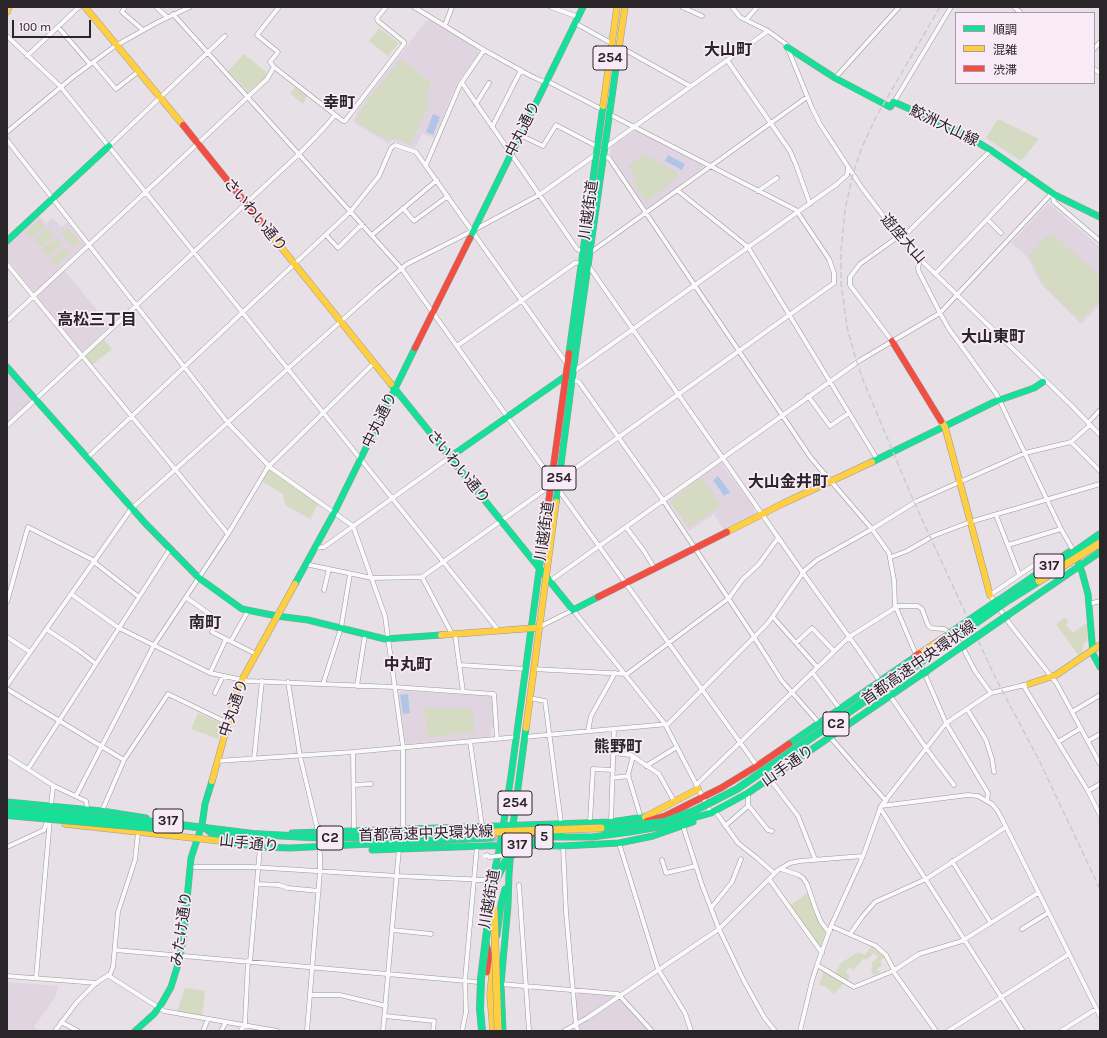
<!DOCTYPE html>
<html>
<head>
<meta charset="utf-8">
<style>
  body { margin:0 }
  #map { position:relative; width:1107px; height:1038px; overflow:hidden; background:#e7e0e6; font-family:Karla,"Noto Sans JP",sans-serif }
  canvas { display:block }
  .frame { position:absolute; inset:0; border:8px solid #2a2529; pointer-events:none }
  .legend { position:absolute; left:955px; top:12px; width:140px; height:72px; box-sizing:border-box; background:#f8eaf6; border:1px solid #a69ba4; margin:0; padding:5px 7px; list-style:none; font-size:12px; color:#2a2529 }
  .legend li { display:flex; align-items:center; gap:8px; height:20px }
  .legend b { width:20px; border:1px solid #a69ba4 }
  .scale { position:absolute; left:12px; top:20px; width:79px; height:18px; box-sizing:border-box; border:2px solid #2a2529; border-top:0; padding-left:5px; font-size:12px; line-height:14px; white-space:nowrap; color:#2a2529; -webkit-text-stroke:3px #f8eaf6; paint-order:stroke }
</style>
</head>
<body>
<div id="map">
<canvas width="1107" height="1038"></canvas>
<div class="frame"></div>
<ul class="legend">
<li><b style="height:5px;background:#16e098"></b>順調</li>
<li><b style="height:5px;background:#ffcf43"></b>混雑</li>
<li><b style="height:5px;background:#f24e42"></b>渋滞</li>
</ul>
<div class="scale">100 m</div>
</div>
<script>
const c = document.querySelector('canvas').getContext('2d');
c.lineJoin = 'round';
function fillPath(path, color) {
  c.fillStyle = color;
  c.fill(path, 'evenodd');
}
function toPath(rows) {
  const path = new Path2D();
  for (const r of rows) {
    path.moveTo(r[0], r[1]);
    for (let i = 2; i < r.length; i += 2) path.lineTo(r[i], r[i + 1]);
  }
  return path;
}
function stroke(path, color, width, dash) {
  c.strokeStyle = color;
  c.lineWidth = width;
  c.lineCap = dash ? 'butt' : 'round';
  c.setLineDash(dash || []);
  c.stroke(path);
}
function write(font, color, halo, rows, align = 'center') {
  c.font = font + ' Karla,"Noto Sans JP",sans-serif';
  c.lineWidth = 3.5;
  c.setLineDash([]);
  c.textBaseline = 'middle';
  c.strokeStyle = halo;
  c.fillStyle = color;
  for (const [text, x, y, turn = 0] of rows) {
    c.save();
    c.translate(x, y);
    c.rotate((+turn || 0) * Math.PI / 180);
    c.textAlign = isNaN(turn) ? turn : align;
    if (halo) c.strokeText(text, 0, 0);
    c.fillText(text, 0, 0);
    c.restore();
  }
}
const education = toPath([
  [431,19,477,49,478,54,457,83,434,138,422,134,415,148,393,140,389,144,353,122,357,112,367,98,427,20],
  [637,130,703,165,703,168,648,208,646,208,610,154,611,147,634,131],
  [1048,203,1100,247,1100,305,1081,324,1040,283,1039,280,1026,255,1011,243],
  [38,215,46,223,53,218,61,227,67,222,85,245,61,266,110,326,82,352,7,258,7,244],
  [7,371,30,398,30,402,7,423],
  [719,463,721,463,754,508,755,515,724,530,714,514,689,531,668,500],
  [401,691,490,696,492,698,494,728,491,728,491,737,407,744,405,742,398,695],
  [7,982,58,986,56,996,34,1027,39,1031,7,1031],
  [575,993,613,996,613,998,579,1022,577,1021],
  [619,998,649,1031,580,1031,579,1026]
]);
const green = toPath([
  [379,28,399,43,388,56,369,41],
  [244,54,267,73,264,79,248,92,228,71],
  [401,59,431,83,426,94,427,99,431,100,411,144,392,138,389,141,356,122,359,114,367,101],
  [295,87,307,96,303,104,290,93],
  [998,119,1039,139,1021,161,986,138],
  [645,154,674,170,679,176,669,183,669,185,646,202,633,183,636,179,628,166],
  [40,220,45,227,31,239,25,232],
  [49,228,54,235,40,247,34,240],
  [68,228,80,243,73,248,61,233],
  [1052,234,1093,269,1092,270,1100,277,1100,301,1080,320,1044,285,1029,255,1047,236],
  [56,238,62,244,48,256,42,249],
  [64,247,70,254,55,266,50,259],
  [104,339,112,349,92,365,85,356],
  [269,470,318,504,310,519,285,505,283,494,262,481],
  [702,477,721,505,691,526,687,526,670,501],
  [1064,618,1066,618,1068,622,1066,625,1073,633,1085,624,1087,624,1088,628,1087,641,1083,644,1083,653,1079,656,1056,624],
  [424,708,468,708,473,709,474,732,428,737],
  [198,713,221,723,222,726,218,739,191,729],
  [809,892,817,918,826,930,820,949,789,906],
  [872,946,885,957,880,961,882,965,877,969,880,973,873,975,871,969,873,966,871,964,878,957,874,953,866,960,864,958,853,970,850,967,845,971,850,977,848,980,846,980,835,974,841,963,858,952,865,955],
  [824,971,844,983,834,994,826,987,819,985],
  [185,988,205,991,202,1016,177,1012]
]);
const water = toPath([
  [433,114,440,117,433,135,426,132],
  [668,155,685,164,682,170,665,161],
  [718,476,730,492,724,496,713,480],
  [408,694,410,713,403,714,400,695]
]);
const primaryTunnel = toPath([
  [491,838,521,838]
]);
const street = toPath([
  [125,7,122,12,143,30],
  [156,7,167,17],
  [279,7,257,35,278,52,270,62,274,67,343,121,345,121,404,44,404,42,378,21,377,18,386,7],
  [414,7,484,50,531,76,542,81,549,82,603,110],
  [551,7,578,17],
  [682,7,702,16],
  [732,7,740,17,768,31,786,44,812,108,820,124,862,188,901,239,921,260,1072,406,1100,435],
  [1014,7,1021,13],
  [173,14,401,268,551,478],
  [746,20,757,7],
  [575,23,611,43],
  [445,25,452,7],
  [58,27,90,64],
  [7,36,60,86,77,107,499,631],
  [620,47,690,86],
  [1094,49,1100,42],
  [27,56,79,7],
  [727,60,790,151,796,165,810,204],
  [93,62,116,89,139,71],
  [1094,69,1100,73],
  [835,78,899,7],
  [462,83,577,249,583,252],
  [894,102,951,7],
  [476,104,489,83],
  [492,127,521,70],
  [7,132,73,77,115,46,158,22,190,7],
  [520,135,543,146,556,125,598,147],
  [7,140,228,423,271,468,353,526,385,616,403,747,403,830],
  [109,146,225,36],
  [606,147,768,31],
  [603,156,609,158,811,458,872,529,889,553,894,580,895,605,917,657],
  [426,165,460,85,484,50],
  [677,190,748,247,877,459],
  [758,191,777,178],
  [1052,194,1054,202,1100,241],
  [403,208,414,221,448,196],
  [987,219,1001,233],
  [326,235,338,248,362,224],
  [372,235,437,180],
  [901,239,991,150],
  [591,252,807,97],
  [920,259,918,268,919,272,940,313,949,329,997,395,1061,529,1073,550],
  [7,264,228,534],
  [588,265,803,573,860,652,926,748,954,785],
  [935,274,1028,176],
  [7,321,267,79,274,67],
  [892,341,850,285,850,277,860,264,899,236],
  [457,346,575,263,582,262],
  [574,371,837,184,847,175,848,168],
  [572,378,573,380,579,382,663,500,754,637,782,681,819,723],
  [808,396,830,426,849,413],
  [1088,423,1100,410],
  [7,426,299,154,324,128,335,115],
  [1071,442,1100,471],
  [87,458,351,211,379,176,391,148,395,145,416,152,472,231,539,195,595,155],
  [560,479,834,283,834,273,829,259,796,210,609,114],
  [558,489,757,766],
  [996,515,1019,574],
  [626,527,644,551,655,569],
  [1008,545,1061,529],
  [315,548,324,547,450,457],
  [891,557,907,551,933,536,970,522,1100,484],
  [94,562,139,597],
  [305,564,372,578,422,577,550,486],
  [1046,568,1034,565,990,595,1010,624,1057,684,1100,764],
  [422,577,452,634],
  [550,581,859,361,940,313,1052,193],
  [324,590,329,569],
  [71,594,119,628,210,673,247,681,394,687,494,694,497,739],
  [187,598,218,620,212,632,256,654],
  [7,602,28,527,95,561],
  [1089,604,1100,601],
  [773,617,817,667],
  [539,627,573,610,665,724,711,813],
  [46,629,78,650,95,663],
  [455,634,463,692],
  [7,637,30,652],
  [231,641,248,611],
  [796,643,812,628,834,651],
  [920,663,946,723,988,793,987,801],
  [459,665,526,669],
  [533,669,627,674,729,598,742,580,759,564,778,538],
  [812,672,840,709],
  [210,673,226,639],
  [288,682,300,756,317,827,320,855,320,871,307,1031],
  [323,684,341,628,350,574],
  [7,685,131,509,377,289,407,264,472,231,567,364],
  [1023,685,1088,791,1100,815],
  [357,686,365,635],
  [7,689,124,760],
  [215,693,223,676],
  [529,698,545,701,561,823],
  [967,709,986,740,992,759,994,772],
  [1072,712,1100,695],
  [588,731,591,716,615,673],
  [524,737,668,724,768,623,805,570,817,560,872,529,917,501,1025,453,1071,442,1090,425],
  [830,737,886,801],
  [470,741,482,826],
  [1088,741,1100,734],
  [1058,742,1081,728],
  [353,752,354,831],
  [613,753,631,755,659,774,674,801],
  [7,756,54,786,86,801,87,807,85,810],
  [633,756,628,775,641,818],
  [254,759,262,681],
  [217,761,353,752,517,737],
  [646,766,677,747],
  [28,769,170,549],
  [612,778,629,776],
  [769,778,798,816,815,859],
  [354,785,371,784],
  [696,785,849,637,898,606,918,606,922,609,928,625,931,628,944,629,953,634,963,648,975,671,991,693],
  [1088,791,1100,784],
  [748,793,748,805,768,830,772,831],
  [76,796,154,645,228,534,268,467,374,363],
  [51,806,53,787,54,786],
  [881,806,968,795,978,796,992,804,997,810,1002,819,1100,1016],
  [880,808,1023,1031],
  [102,811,124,760,168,694,228,723],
  [715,811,738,843,757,858,774,873],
  [590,822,593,769,613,770],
  [611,822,614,729],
  [683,826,702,885,719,929,744,981,764,1017,775,1031],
  [725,826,748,806],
  [619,843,658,969,685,1013,691,1031],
  [563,846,566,912,576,1025,578,1031],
  [7,847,44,830,46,824,49,822],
  [662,860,666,873,696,866],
  [952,861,991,923],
  [195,867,252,867,397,876,487,880],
  [781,869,799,875,803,878,807,884,816,910,821,922,827,930,830,931],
  [769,879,822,953],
  [257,884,279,885,288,888,319,891],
  [519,885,529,1031],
  [711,908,732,882,741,859],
  [831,926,876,946,886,955,894,970],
  [1022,929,1048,913],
  [392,930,431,934],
  [850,934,862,917,875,902,926,879,1006,827],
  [115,950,478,982],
  [250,962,260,847],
  [817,965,854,987,893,971],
  [7,976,97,983],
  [109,976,164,1011,277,1031],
  [36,978,50,819],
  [501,984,618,994,652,1031],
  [310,995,340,995,386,1006],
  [385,1016,434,1021,433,1031],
  [61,1022,78,1031],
  [55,1031,77,1002,96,983,110,974,113,967,118,912,135,860,138,833],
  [203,1031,208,1019],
  [221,1031,226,1022],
  [241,1031,245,1023,248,961],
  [383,1031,399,849],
  [462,1031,466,1012,465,980,477,846],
  [564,1031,587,1018,719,929,778,870,790,863,800,861,863,856],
  [800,1031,812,981,817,965,831,926,863,856,881,806,946,723,991,693,1029,684],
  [936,1031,893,971,919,954,962,941,1038,893],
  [948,1031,1069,954],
  [1061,1031,1096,1009]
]);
const fast = toPath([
  [787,47,835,78,890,107,894,102,959,131,992,151,1055,195,1100,217],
  [470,238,583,7],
  [7,241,109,146],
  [569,353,603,106],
  [7,367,145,523,199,578,242,609,277,616,308,620,385,639,441,635],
  [391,384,573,610,598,597],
  [450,457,567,375],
  [872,462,994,402,1034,388,1043,382],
  [556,502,576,350,617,61],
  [1075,555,1082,572,1088,594,1093,654,1100,667],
  [295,584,334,513,415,348],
  [999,600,1069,552],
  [1008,615,1100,552],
  [927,671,960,648],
  [789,744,915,657],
  [7,802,102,811,146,818],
  [51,807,63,815],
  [204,827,212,834,254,839,260,847],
  [292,833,611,822,651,816],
  [553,837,592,837,630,832,665,826,711,813,748,793,922,674],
  [221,841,260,847,290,848,491,838],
  [372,850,512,845,563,846,619,843,653,836,693,822],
  [491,887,500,846,511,776,542,549],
  [497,935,501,904,505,889],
  [135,1031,154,1014,162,1003,171,987,179,961,183,940,191,858,202,825,205,804,212,781],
  [503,1031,501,984,508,905,509,874,513,825,526,728]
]);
const slow = toPath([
  [85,7,183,125],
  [7,12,9,7],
  [617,61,625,7],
  [603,106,617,7],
  [260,221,391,384],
  [941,421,945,427,990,595],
  [727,532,784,503,872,462],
  [441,635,535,628],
  [919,654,949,634],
  [1029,684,1056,675,1100,645],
  [526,728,556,502],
  [212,781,238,687,295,584],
  [645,817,698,789],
  [65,824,221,841],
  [493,966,490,994,493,1031]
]);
const jam = toPath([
  [183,125,260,221],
  [892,341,941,421],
  [415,348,470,238],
  [542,549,569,353],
  [598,597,727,532],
  [647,821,665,816,721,788,757,766,789,744],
  [521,838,541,838],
  [486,943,489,955,487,972]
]);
const rail = toPath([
  [940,7,876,117,862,147,853,174,845,210,841,251,841,282,847,327,854,353,863,380,914,502,996,679,1038,758,1100,889]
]);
const streetBridge = toPath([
  [485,856,487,855,489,857,506,855,518,855]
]);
const fastBridge = toPath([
  [1066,558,1100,534],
  [949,634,999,600],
  [960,648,1008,615],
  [922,674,927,671],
  [7,809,156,822,253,834,327,838,468,833],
  [7,815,176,830],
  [601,828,623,827,664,822,694,811,737,789,894,681,1007,601,1039,581],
  [482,1031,480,1009,481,979,490,906,495,882,505,862,519,848,538,839,561,833]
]);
const slowBridge = toPath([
  [1039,581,1100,543],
  [468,833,601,828],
  [494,910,498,1031]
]);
const jamBridge = toPath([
  [915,657,919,654]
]);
const shields = [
  [610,58,34],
  [559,478,34],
  [1049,566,30],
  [836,724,26],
  [515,803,34],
  [168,821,30],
  [544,837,18],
  [330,838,26],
  [517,845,30]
];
const shieldNames = [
  ["254",610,58],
  ["254",559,478],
  ["317",1049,566],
  ["C2",836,724],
  ["254",515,803],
  ["317",168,821],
  ["5",544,837],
  ["C2",330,838],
  ["317",517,845]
];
const streetNames = [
  ["鮫洲大山線",944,126,26],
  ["中丸通り",523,129,-64],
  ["川越街道",589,210,-82],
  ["さいわい通り",255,215,51],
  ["遊座大山",903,239,49],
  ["中丸通り",380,420,-64],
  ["さいわい通り",458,467,51],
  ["川越街道",545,531,-82],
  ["首都高速中央環状線",919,663,-35],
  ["中丸通り",234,708,-71],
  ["山手通り",788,766,-35],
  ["首都高速中央環状線",426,834,-2],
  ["山手通り",249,844,6],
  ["川越街道",490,899,-80],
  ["みたけ通り",182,929,-82]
];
const neighbourhoodNames = [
  ["大山町",728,50],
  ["幸町",339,103],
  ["高松三丁目",97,320],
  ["大山東町",993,337],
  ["大山金井町",788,482],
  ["南町",205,623],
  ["中丸町",408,665],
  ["熊野町",618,747]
];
fillPath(education, '#e0d4e1');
fillPath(green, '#d5dac3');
fillPath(water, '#b1c6e6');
stroke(primaryTunnel, '#c1bbc0', 7, [7, 3.5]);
stroke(street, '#9c979c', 5);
stroke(fast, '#9c979c', 7);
stroke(slow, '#9c979c', 7);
stroke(jam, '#9c979c', 7);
stroke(street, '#fbfafb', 4);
stroke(fast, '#16e098', 6);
stroke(slow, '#ffcf43', 6);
stroke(jam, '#f24e42', 6);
stroke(rail, '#cccacc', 1.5, [6, 3]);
stroke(streetBridge, '#9c979c', 5, []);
stroke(fastBridge, '#9c979c', 8, []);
stroke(slowBridge, '#9c979c', 8, []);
stroke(jamBridge, '#9c979c', 8, []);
stroke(streetBridge, '#fbfafb', 4);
stroke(fastBridge, '#16e098', 7);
stroke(slowBridge, '#ffcf43', 7);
stroke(jamBridge, '#f24e42', 7);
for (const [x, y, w] of shields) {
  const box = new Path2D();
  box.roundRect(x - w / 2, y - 12, w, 24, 3);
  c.fillStyle = '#f8eaf6';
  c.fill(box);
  stroke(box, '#2a2529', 1);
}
write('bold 14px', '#2a2529', null, shieldNames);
write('15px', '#2a2529', '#f8eaf6', streetNames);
write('bold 16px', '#2a2529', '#f8eaf6', neighbourhoodNames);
</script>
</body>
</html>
